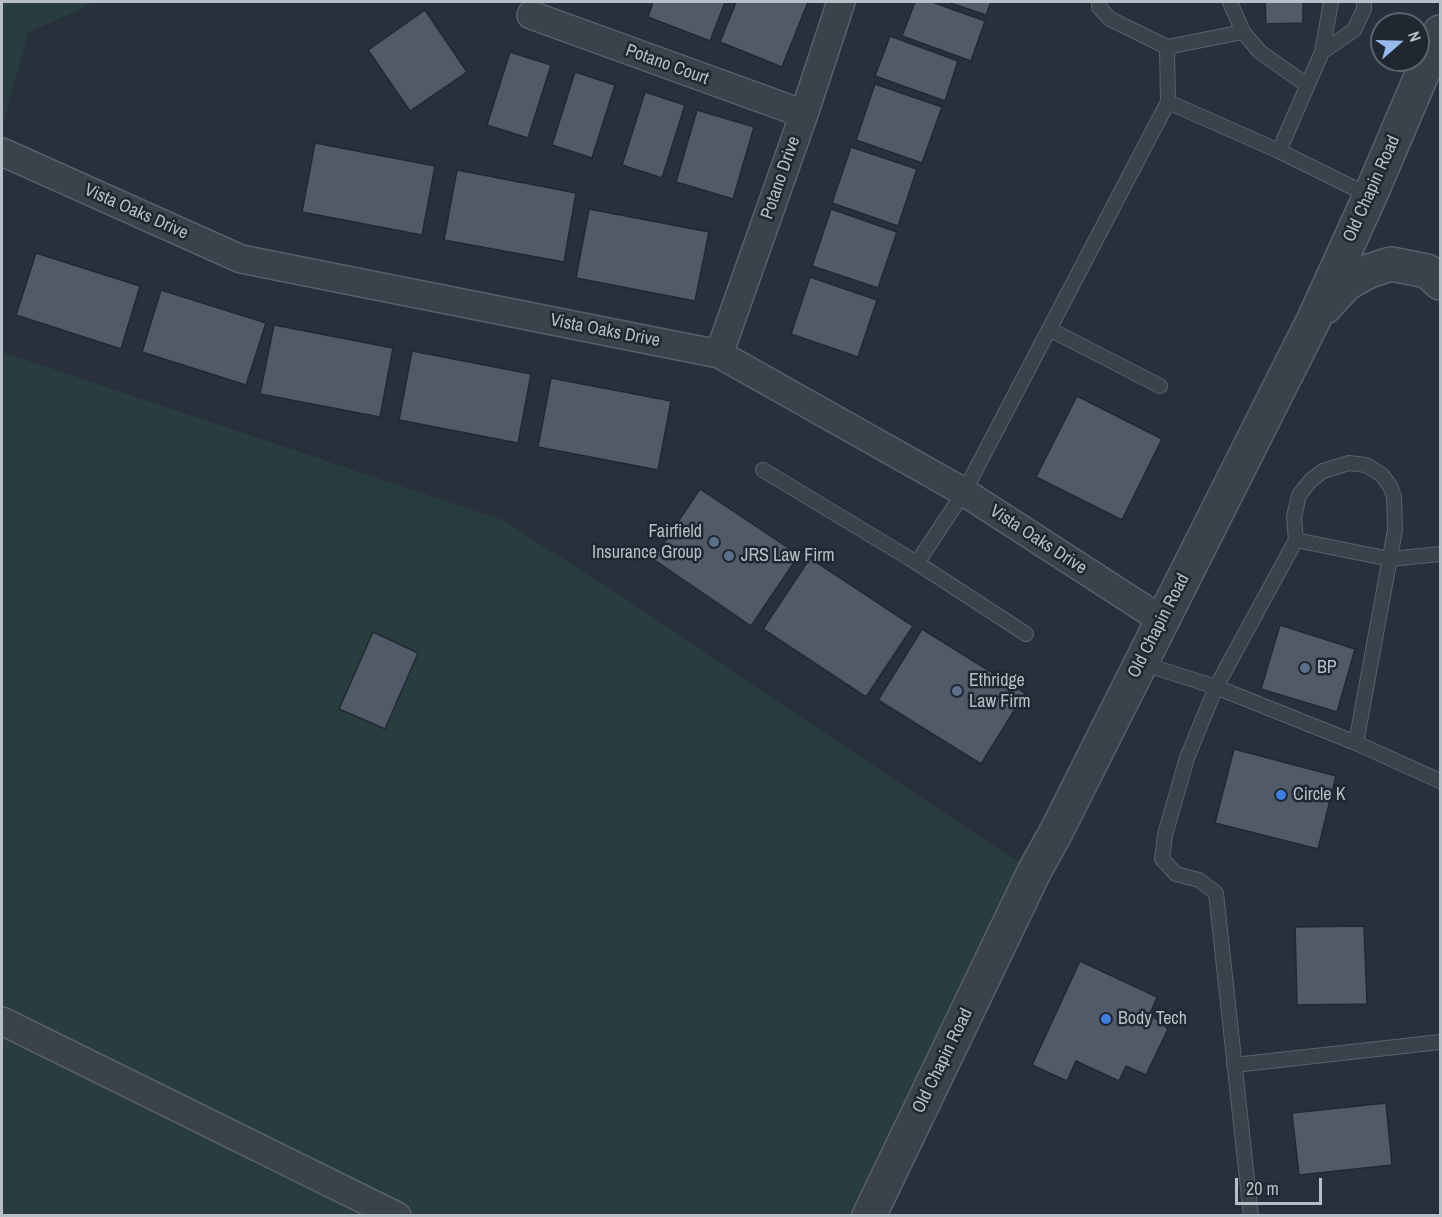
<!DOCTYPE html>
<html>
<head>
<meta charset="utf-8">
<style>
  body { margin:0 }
  #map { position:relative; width:1442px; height:1217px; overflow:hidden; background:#28303c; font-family:"Archivo Narrow",sans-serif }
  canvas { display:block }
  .frame { position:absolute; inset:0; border:3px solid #b7bec7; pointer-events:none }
  .north { position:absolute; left:1370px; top:12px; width:60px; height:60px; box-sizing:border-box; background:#202731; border:2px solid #5c636d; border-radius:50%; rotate:70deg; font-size:16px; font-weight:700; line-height:24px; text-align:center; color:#b7bec7 }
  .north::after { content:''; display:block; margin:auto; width:21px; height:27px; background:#98b9eb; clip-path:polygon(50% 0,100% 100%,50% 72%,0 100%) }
  .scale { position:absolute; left:1235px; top:1178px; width:87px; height:27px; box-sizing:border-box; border:3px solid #b7bec7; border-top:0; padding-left:8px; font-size:18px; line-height:21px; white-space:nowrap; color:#b7bec7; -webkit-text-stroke:4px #202731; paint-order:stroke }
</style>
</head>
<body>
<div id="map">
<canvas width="1442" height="1217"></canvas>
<div class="frame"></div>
<div class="north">N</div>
<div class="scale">20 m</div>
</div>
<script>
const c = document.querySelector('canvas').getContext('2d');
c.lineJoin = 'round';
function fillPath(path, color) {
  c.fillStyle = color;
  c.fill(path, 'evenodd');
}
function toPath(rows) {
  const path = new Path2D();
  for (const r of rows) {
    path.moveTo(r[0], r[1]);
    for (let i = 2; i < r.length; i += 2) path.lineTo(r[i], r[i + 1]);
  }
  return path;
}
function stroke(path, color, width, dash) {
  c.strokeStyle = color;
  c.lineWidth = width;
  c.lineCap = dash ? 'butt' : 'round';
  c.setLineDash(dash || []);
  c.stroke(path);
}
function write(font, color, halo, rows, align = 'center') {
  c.font = font + ' "Archivo Narrow",sans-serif';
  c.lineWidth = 5;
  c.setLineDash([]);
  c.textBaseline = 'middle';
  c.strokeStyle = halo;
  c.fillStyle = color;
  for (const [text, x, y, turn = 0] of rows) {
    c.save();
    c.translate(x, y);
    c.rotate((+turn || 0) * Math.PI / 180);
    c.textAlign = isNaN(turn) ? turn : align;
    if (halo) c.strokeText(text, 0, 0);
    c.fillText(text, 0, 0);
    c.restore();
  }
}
const green = toPath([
  [2,2,95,2,28,33,2,128],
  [2,352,502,520,607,587,1007,855,1035,870,869,1215,2,1216]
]);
const building = toPath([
  [653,2,725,2,710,41,648,17,653,2],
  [736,2,808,2,782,67,720,42,736,2],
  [915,2,932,2,985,21,971,61,902,36,915,2],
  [947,2,991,2,986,15,947,2],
  [1265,2,1303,2,1303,23,1266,24,1265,2],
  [425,10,467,72,410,111,368,50,425,10],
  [890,36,958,61,945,101,875,76,890,36],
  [510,52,551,65,528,138,487,125,510,52],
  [575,72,615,85,592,158,552,145,575,72],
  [875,84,942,107,922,163,856,140,875,84],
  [645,92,685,105,662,178,622,165,645,92],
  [697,110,754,127,733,199,676,182,697,110],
  [315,143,435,166,422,235,302,212,315,143],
  [851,147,917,169,898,226,832,203,851,147],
  [457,170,576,193,564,262,444,240,457,170],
  [589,209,709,232,695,301,576,278,589,209],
  [831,209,897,232,878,288,812,266,831,209],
  [36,253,140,286,121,349,16,315,36,253],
  [810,277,877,300,858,357,791,334,810,277],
  [161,290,266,323,246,385,142,352,161,290],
  [274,325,393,348,380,417,260,394,274,325],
  [412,351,531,374,518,443,399,420,412,351],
  [551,378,671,401,658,470,538,447,551,378],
  [1077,396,1162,439,1122,520,1036,477,1077,396],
  [700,489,799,555,751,626,653,559,700,489],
  [810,558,913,626,866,697,763,629,810,558],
  [1280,625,1355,649,1337,712,1261,689,1280,625],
  [922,629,1025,693,981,764,878,700,922,629],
  [373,632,418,653,385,729,339,709,373,632],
  [1234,749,1336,776,1318,849,1215,823,1234,749],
  [1364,926,1367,1004,1297,1005,1295,927,1364,926],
  [1080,961,1157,997,1150,1014,1168,1029,1146,1075,1126,1066,1119,1081,1076,1061,1067,1081,1032,1065,1080,961],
  [1386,1103,1392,1165,1299,1175,1292,1113,1386,1103]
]);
const service = toPath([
  [1099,2,1099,7,1110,19,1167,47,1168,102],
  [1230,2,1243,32,1260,52,1307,85],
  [1167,47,1243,32],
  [1322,52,1354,30,1364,9,1364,2],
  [1279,151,1322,52,1331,2],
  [1049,329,1160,386],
  [763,470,917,563,964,492,1168,102,1279,151,1370,196],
  [1296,540,1390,559,1440,554],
  [917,563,1026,634],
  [1141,663,1216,687,1356,743,1440,781],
  [1234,1065,1440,1042],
  [1251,1216,1216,893,1199,880,1176,874,1162,859,1165,835,1187,758,1216,687,1296,540,1294,517,1299,495,1311,480,1323,471,1349,463,1366,465,1382,475,1390,486,1394,497,1395,530,1356,743]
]);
const minor = toPath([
  [531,15,804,114],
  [2,152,241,259,719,354,964,492,1162,620],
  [719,354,804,114,841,2],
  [2,1021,397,1216]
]);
const tertiary = toPath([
  [1325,307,1346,284,1369,271,1391,264,1427,271,1440,283],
  [869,1216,1035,870,1055,834,1314,319,1370,196,1440,32]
]);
const markers = [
  [714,542,6,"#5c6f8a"],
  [729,556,6,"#5c6f8a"],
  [1305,668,6,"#5c6f8a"],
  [957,691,6,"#5c6f8a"],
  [1281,795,6,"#3f7fe0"],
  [1106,1019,6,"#3f7fe0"]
];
const streetNames = [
  ["Potano Court",667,65,20],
  ["Potano Drive",781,178,-71],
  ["Old Chapin Road",1372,189,-66],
  ["Vista Oaks Drive",136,212,24],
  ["Vista Oaks Drive",605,331,11],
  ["Vista Oaks Drive",1038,540,33],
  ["Old Chapin Road",1159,626,-63],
  ["Old Chapin Road",943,1061,-64]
];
const poiNames = [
  ["Fairfield",702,532,"right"],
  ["Insurance Group",702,553,"right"],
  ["JRS Law Firm",741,556],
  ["BP",1317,668],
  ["Ethridge",969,681],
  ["Law Firm",969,702],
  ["Circle K",1293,795],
  ["Body Tech",1118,1019]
];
fillPath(green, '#2a3d3e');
fillPath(building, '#505b67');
stroke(building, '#222933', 1.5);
stroke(service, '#59606a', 16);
stroke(minor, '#59606a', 30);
stroke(tertiary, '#59606a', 36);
stroke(service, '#3b424c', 14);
stroke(minor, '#3b424c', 27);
stroke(tertiary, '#3b424c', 33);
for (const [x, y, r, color] of markers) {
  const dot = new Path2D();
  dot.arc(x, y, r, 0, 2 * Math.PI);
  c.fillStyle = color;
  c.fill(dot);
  stroke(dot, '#202731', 2);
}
write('18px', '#b7bec7', '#202731', streetNames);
write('18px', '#b7bec7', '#202731', poiNames, 'left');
</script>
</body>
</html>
